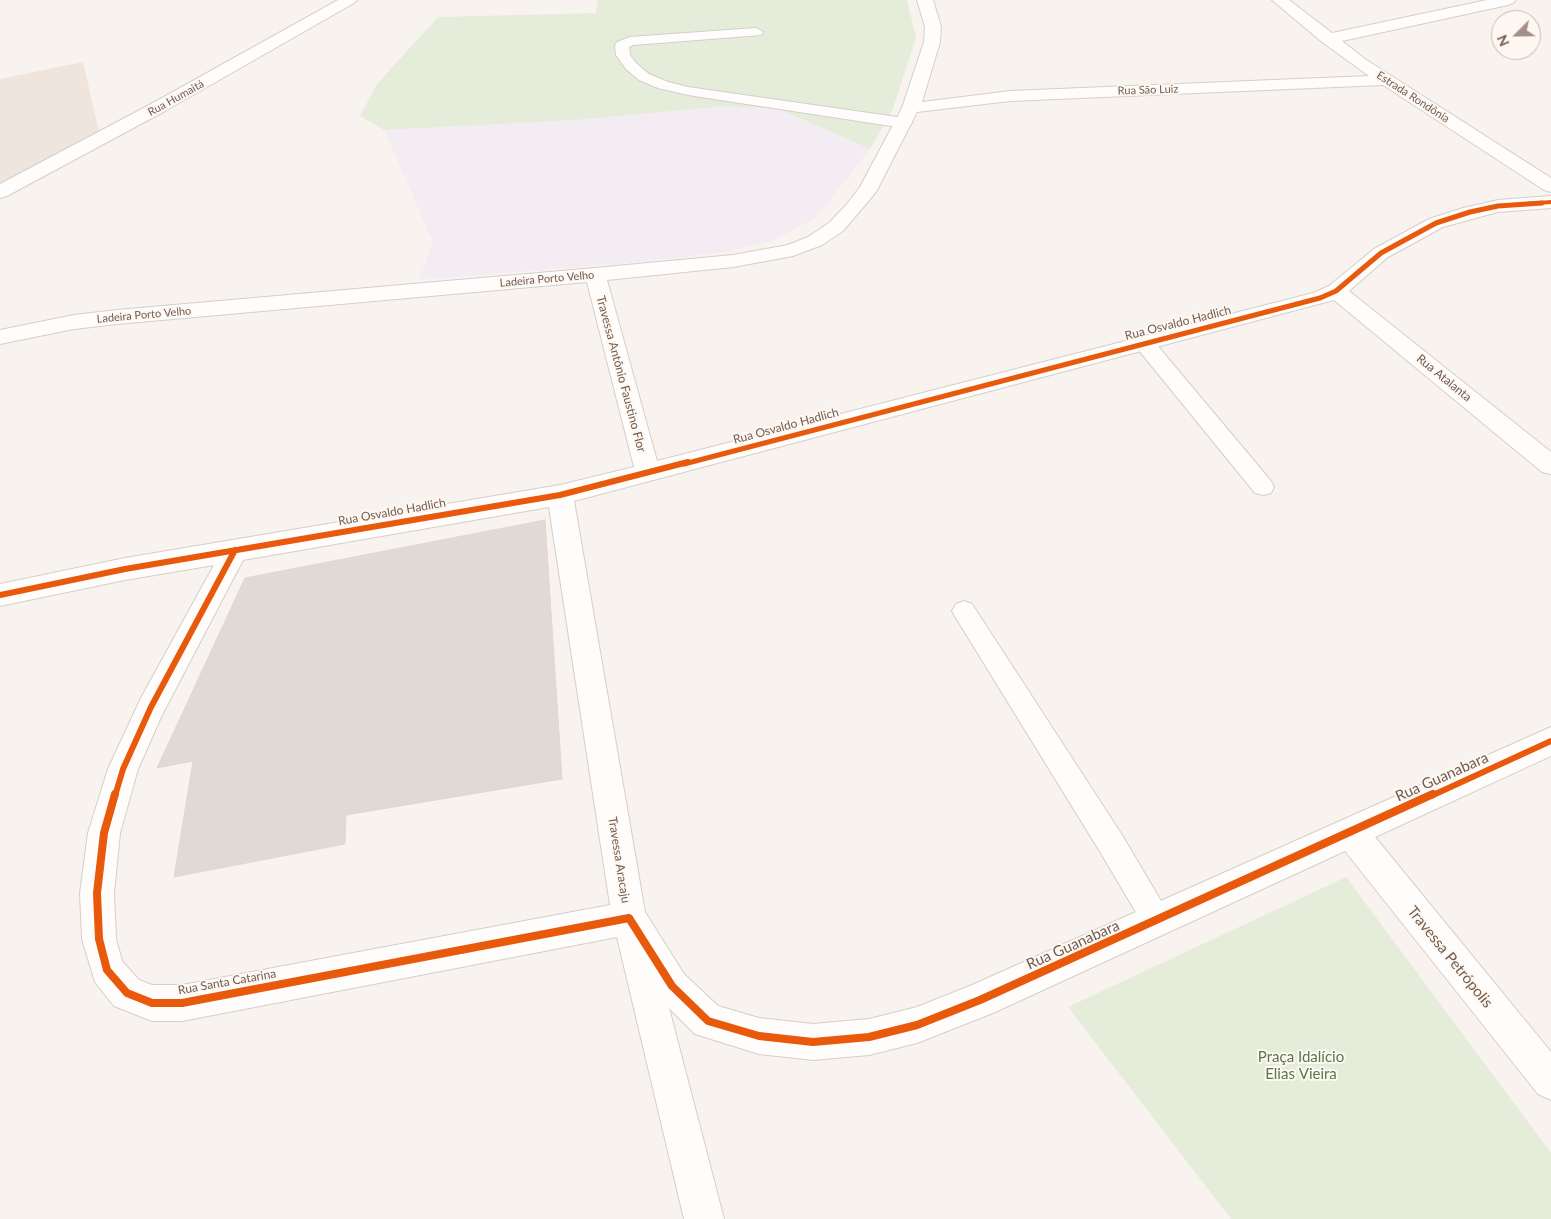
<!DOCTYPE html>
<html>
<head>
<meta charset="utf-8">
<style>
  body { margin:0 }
  #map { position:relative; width:1551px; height:1219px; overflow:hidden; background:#f8f3ee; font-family:Lato,sans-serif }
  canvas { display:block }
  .north { position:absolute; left:1491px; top:10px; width:50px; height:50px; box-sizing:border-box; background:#fdf8f1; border:1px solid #c6b9b1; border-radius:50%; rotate:247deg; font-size:14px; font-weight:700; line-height:20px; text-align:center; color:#735b51 }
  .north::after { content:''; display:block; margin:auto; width:18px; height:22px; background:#a29088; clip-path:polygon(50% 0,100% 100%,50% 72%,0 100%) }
</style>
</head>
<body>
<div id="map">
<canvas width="1551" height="1219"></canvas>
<div class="north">N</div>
</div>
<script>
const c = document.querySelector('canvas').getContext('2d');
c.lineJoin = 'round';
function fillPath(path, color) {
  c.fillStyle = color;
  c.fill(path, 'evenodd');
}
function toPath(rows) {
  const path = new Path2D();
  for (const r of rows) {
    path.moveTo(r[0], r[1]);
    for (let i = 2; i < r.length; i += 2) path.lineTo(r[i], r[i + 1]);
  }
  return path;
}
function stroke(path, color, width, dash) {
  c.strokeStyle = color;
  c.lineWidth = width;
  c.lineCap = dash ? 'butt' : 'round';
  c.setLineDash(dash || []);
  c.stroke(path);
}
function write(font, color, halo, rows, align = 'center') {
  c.font = font + ' Lato,sans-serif';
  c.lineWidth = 4;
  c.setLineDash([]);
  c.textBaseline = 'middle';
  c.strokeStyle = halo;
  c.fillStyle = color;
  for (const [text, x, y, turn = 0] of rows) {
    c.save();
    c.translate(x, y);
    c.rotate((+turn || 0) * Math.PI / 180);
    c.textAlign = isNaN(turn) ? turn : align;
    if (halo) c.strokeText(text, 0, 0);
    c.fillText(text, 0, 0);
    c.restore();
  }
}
const residential = toPath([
  [83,62,100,136,0,188,0,79]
]);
const education = toPath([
  [717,107,776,108,870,149,817,217,770,242,724,252,642,262,419,280,433,242,384,130,576,120]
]);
const green = toPath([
  [598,0,907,0,916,38,892,111,870,149,776,108,717,107,576,120,384,130,360,116,377,84,438,17,596,13],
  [1346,877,1551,1153,1551,1219,1231,1219,1068,1007]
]);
const building = toPath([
  [545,520,562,779,346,815,345,844,174,877,193,761,157,768,245,578,545,520]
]);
const service = toPath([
  [756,28,763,32,761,35,633,45,629,47,630,55,636,63,649,74,668,82,688,87,904,118,909,120,912,123,909,126,904,128,688,95,658,88,639,80,626,69,616,55,615,45,617,42,630,37,756,28],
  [1144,337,1151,338,1271,481,1274,487,1271,493,1263,495,1255,493,1137,348,1134,343,1137,338,1144,337],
  [964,601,972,604,1122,835,1167,911,1172,921,1167,931,1157,936,1147,931,1102,855,956,618,952,611,956,604,964,601]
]);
const minor = toPath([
  [917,0,933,0,941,27,940,42,922,102,1010,91,1369,76,1322,42,1272,0,1289,0,1332,33,1487,0,1516,0,1513,3,1508,5,1342,41,1365,59,1551,178,1551,192,1544,190,1383,85,1010,101,917,112,876,192,843,231,822,245,793,256,733,267,607,280,657,461,1313,293,1329,286,1374,249,1429,219,1463,208,1498,200,1551,196,1551,208,1498,212,1443,227,1388,257,1349,291,1551,452,1551,474,1542,472,1334,300,574,501,645,912,684,974,718,1006,759,1018,813,1024,869,1019,917,1007,972,985,1551,727,1551,756,1375,837,1551,1052,1551,1100,1538,1094,1345,851,993,1013,917,1043,869,1055,813,1060,759,1054,695,1034,669,1008,724,1219,684,1219,617,937,182,1021,152,1021,114,1006,95,982,82,939,80,893,88,833,108,769,141,698,214,565,125,580,0,606,0,584,125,558,560,485,634,467,587,282,117,324,74,329,0,344,0,330,74,315,117,310,595,268,733,255,788,245,808,237,829,223,847,204,860,187,902,108,924,42,925,27,917,0],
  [549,507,610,905,182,985,152,985,139,980,122,961,116,939,114,893,120,833,138,769,162,715,243,560,549,507]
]);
const tertiary = toPath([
  [338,0,357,0,354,3,165,111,7,196,0,198,0,184,153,103,338,0]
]);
const cyclewayFar3 = toPath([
  [1525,204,1551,202]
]);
const cyclewayFar2 = toPath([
  [684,464,1320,298,1336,291,1381,253,1436,223,1470,212,1498,206,1542,203]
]);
const cyclewayFar1 = toPath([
  [0,595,125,569,560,495,688,462],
  [115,796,123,769,151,707,235,550],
  [1431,796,1551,741]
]);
const cycleway = toPath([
  [115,794,104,833,97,893,99,939,107,970,127,993,152,1003,182,1003,629,918,672,986,708,1021,759,1036,813,1042,869,1037,917,1025,980,1000,1433,794]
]);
const farStreetnames = [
  ["Rua São Luiz",1148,90,-2],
  ["Estrada Rondônia",1413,97,33],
  ["Rua Humaitá",176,98,-29],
  ["Ladeira Porto Velho",547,279,-5],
  ["Ladeira Porto Velho",144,315,-5]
];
const streetNames = [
  ["Rua Osvaldo Hadlich",1178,323,-14],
  ["Travessa Antônio Faustino Flor",621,374,75],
  ["Rua Atalanta",1444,378,39],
  ["Rua Osvaldo Hadlich",786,426,-15],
  ["Rua Osvaldo Hadlich",392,512,-10],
  ["Travessa Aracaju",619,860,81],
  ["Rua Santa Catarina",227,982,-10]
];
const nearStreetnames = [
  ["Rua Guanabara",1442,777,-24],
  ["Rua Guanabara",1073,945,-24],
  ["Travessa Petrópolis",1450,957,51]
];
const nearParknames = [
  ["Praça Idalício",1301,1057],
  ["Elias Vieira",1301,1074]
];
fillPath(residential, '#efe5dd');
fillPath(education, '#f4ecf3');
fillPath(green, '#e6ecda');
fillPath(building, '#e1d9d4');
stroke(building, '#e0d7d1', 1);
stroke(service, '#d5cfc9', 2);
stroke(minor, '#d5cfc9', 2);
stroke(tertiary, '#d5cfc9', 2);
fillPath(service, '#fefdfc');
fillPath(minor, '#fefdfc');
fillPath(tertiary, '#fefdfc');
stroke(cyclewayFar3, '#e8590c', 4);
stroke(cyclewayFar2, '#e8590c', 5);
stroke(cyclewayFar1, '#e8590c', 6);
stroke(cycleway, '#e8590c', 8);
write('11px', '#735b51', '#fdf8f1', farStreetnames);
write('12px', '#735b51', '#fdf8f1', streetNames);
write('15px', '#735b51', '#fdf8f1', nearStreetnames);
write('15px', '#5a784a', '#fdf8f1', nearParknames);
</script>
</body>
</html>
